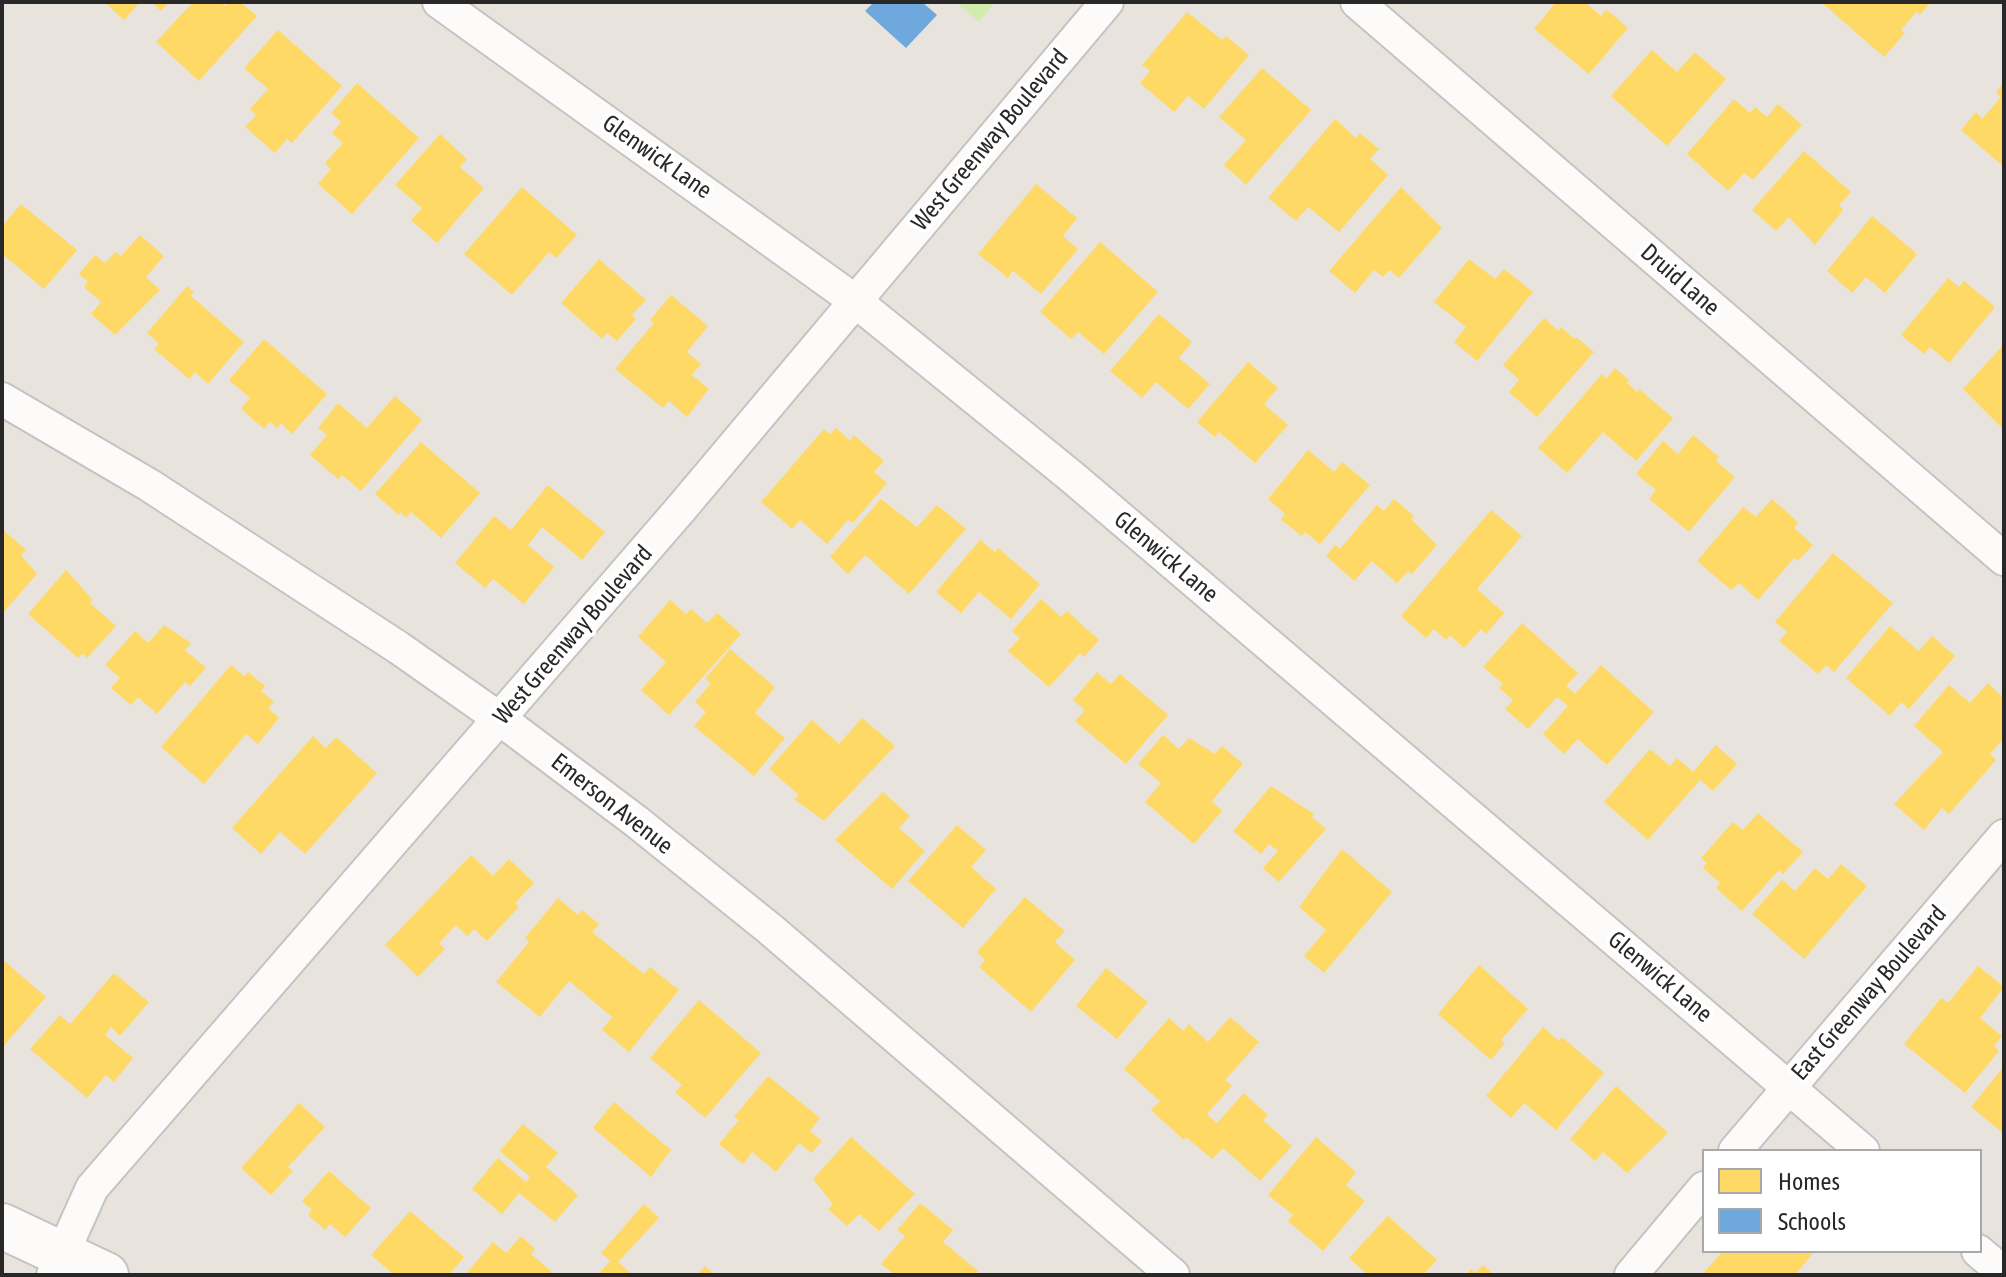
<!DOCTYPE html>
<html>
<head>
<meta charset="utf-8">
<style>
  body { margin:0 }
  #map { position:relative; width:2006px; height:1277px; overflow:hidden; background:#e8e4dd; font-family:"Asap Condensed",sans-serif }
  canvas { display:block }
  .frame { position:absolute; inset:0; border:4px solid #282828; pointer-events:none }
  .legend { position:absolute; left:1702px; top:1149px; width:280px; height:104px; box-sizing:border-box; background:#fff; border:2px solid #a9a9a9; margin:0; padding:10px 14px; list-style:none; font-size:24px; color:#282828 }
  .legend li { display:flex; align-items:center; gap:16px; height:40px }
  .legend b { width:40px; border:2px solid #a9a9a9 }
</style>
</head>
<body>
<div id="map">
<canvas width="2006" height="1277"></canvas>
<div class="frame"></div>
<ul class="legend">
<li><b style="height:22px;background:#ffd966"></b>Homes</li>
<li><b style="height:22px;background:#6fa8dc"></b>Schools</li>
</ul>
</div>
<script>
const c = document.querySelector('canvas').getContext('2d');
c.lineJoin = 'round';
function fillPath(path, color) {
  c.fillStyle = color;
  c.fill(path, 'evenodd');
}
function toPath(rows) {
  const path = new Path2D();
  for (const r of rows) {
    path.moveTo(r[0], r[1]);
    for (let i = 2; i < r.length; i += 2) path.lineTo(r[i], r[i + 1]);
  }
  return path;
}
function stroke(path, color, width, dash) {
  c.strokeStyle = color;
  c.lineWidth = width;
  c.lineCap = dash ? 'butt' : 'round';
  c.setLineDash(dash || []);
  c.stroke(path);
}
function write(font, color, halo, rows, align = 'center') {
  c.font = font + ' "Asap Condensed",sans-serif';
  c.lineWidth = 8;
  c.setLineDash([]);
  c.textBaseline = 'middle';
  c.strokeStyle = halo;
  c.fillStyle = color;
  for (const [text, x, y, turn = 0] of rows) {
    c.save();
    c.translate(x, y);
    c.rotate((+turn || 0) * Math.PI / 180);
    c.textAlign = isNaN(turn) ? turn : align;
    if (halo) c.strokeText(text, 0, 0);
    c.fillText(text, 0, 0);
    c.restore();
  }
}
const pitch = toPath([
  [956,2,995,2,979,22]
]);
const homes = toPath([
  [104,2,140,2,124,20],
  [152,2,169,2,161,11],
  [193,2,220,2,225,6,229,2,240,2,257,16,199,81,156,42],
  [1556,2,1585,2,1601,16,1606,9,1628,28,1589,74,1534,29],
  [1821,2,1931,2,1920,15,1916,12,1901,30,1905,33,1884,57],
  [1187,12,1222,40,1226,36,1249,55,1204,109,1188,96,1174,112,1140,83,1150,71,1142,65],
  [278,30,342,86,292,143,287,139,275,153,245,127,256,115,250,109,268,89,244,68],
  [1652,50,1677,72,1695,52,1726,79,1667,146,1611,96],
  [1262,68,1311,110,1246,185,1224,165,1246,140,1219,117],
  [2004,82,2004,167,1961,130,1976,112,1982,119,2001,97,1996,92],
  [357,83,419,138,352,214,318,184,331,169,325,163,343,143,332,133,341,122,331,113],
  [1734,99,1750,113,1755,107,1767,117,1778,104,1802,125,1753,180,1744,173,1728,191,1687,154],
  [1335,119,1356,138,1360,133,1379,149,1370,159,1388,175,1339,232,1308,207,1296,221,1268,198],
  [440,134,467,159,460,167,484,188,437,243,411,220,422,208,395,185],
  [1804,151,1851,192,1839,205,1843,210,1815,245,1789,217,1776,231,1752,210],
  [1036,184,1077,218,1063,236,1078,249,1041,294,1013,271,1008,278,978,254],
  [522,187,577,235,556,258,549,252,512,295,464,254],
  [1401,187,1442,228,1399,278,1389,270,1383,277,1374,270,1355,293,1329,271],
  [21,204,77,250,44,289,2,254,2,226],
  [1872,216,1917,254,1885,293,1866,277,1852,293,1827,271],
  [140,235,164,256,146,277,160,290,115,335,91,314,101,302,84,287,88,282,79,274,95,255,105,263,115,252,121,256],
  [1100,242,1158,292,1104,354,1078,332,1071,339,1040,312],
  [599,259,646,300,632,315,636,319,617,341,607,333,602,339,561,303],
  [1469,259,1495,279,1504,269,1533,292,1477,361,1454,342,1466,327,1434,302],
  [1948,278,1959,287,1964,281,1995,307,1949,363,1930,347,1924,354,1901,335],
  [187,286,194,292,191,296,244,342,208,384,195,372,189,379,154,349,159,344,147,333],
  [671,295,708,326,687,352,701,364,692,375,709,389,687,417,669,401,663,408,615,369,654,323,650,320],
  [1159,314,1192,342,1179,358,1210,384,1188,409,1156,382,1142,398,1110,371],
  [1544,318,1558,331,1561,327,1574,339,1576,337,1594,352,1537,417,1509,392,1519,380,1503,365],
  [264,339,327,394,292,434,281,423,277,428,270,422,264,429,241,409,250,398,229,380],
  [2004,344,2004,430,1963,389],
  [1248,362,1278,388,1264,404,1288,425,1255,463,1219,432,1215,437,1197,422],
  [1615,368,1629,380,1627,383,1637,392,1639,389,1673,418,1636,461,1603,432,1567,473,1538,448,1602,374,1606,379],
  [395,396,422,420,361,491,342,475,338,479,310,455,327,435,318,428,338,403,367,428],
  [836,428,850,441,854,435,884,461,874,472,887,483,853,523,848,520,827,544,800,520,792,529,761,502,824,429,830,434],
  [1693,435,1719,457,1716,461,1735,477,1689,532,1649,499,1656,490,1636,474,1663,441,1678,454],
  [421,442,480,493,441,538,411,512,406,518,401,512,399,515,375,494],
  [1308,450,1334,472,1342,462,1370,485,1320,544,1305,532,1302,536,1281,520,1285,514,1268,499],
  [548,485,605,532,582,560,542,527,528,545,554,567,524,604,493,579,485,588,455,563,494,516,511,530],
  [881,499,917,527,937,505,966,529,909,594,865,555,848,574,830,557],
  [1394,499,1414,516,1411,519,1437,545,1412,574,1408,571,1397,583,1372,561,1354,581,1326,556,1335,545,1340,549,1377,505,1384,511],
  [1772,499,1798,522,1794,528,1813,545,1798,561,1794,558,1758,600,1739,583,1731,590,1697,561,1743,507,1756,517],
  [1491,510,1522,536,1477,589,1504,613,1486,634,1481,629,1464,648,1450,635,1446,640,1434,629,1426,638,1401,616],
  [2,529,26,550,21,555,37,574,2,614],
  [980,540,995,552,998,548,1040,584,1011,619,979,592,961,613,936,592],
  [1833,553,1893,603,1834,672,1826,665,1818,674,1779,641,1787,632,1775,622],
  [66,570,93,600,90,603,116,626,87,658,83,654,78,658,28,614],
  [1041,599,1061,617,1067,611,1099,640,1084,657,1080,653,1049,687,1008,651,1020,638,1012,631],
  [670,600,686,614,691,609,707,623,717,613,741,634,669,715,641,690,666,662,638,637],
  [1522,623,1578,673,1566,686,1575,694,1601,665,1654,712,1607,765,1578,739,1564,754,1543,734,1568,706,1557,697,1528,729,1505,709,1513,700,1499,688,1503,684,1483,667],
  [164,625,191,643,185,650,206,668,190,686,185,682,157,714,138,697,131,705,111,688,120,678,105,665,135,631,148,643],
  [1890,626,1919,651,1932,636,1955,656,1909,709,1901,702,1890,716,1846,678],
  [730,649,775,687,755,713,785,738,754,776,694,726,706,712,695,702,711,683,705,679],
  [231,665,244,676,248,672,265,686,261,691,274,702,268,708,279,718,258,744,246,734,204,784,161,747],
  [1097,672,1111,684,1120,674,1168,715,1126,764,1075,721,1085,710,1073,700],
  [1988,683,2004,698,2004,738,1990,754,1996,760,1949,814,1942,808,1924,830,1894,804,1943,752,1914,726,1949,685,1970,703],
  [862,718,895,746,824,821,794,799,799,795,769,769,812,720,839,744],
  [1163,735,1179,749,1189,738,1215,754,1222,746,1243,764,1212,801,1222,811,1194,844,1145,802,1161,783,1138,764],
  [313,736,326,748,336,737,377,773,305,854,280,832,261,854,232,828],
  [1716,745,1737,764,1713,791,1700,780,1648,840,1604,802,1650,749,1670,766,1677,758,1693,772],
  [1271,786,1314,814,1312,817,1326,829,1279,882,1263,868,1278,851,1269,844,1261,854,1233,831],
  [883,792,910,816,899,828,925,851,892,889,835,840],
  [1758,813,1803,852,1783,874,1779,870,1742,911,1716,888,1720,883,1703,868,1707,863,1701,858,1733,822,1743,830],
  [957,825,986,850,971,867,996,889,963,928,908,881],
  [1342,849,1392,892,1324,973,1304,956,1326,930,1299,907],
  [471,855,493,876,509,859,534,883,515,903,519,907,487,941,474,929,467,936,456,925,439,943,445,949,418,977,385,945],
  [1841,864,1867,886,1804,959,1752,914,1782,880,1795,891,1815,868,1828,879],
  [1025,897,1065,931,1055,942,1075,960,1031,1012,979,967,985,960,977,952],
  [558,898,578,915,582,910,599,924,592,932,644,974,650,967,679,990,629,1052,602,1030,612,1017,569,981,540,1017,496,982,529,942,525,938],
  [2,959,46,997,2,1048],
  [1479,965,1528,1009,1501,1040,1505,1043,1491,1060,1438,1014],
  [1978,966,2004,987,1980,1018,2002,1036,1994,1046,1999,1051,1965,1093,1904,1044,1941,998,1948,1003],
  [1106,968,1148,1002,1117,1039,1076,1006],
  [114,973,149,1002,120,1036,111,1027,105,1035,133,1058,114,1082,106,1075,87,1098,30,1049,60,1015,70,1024],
  [699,1000,761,1053,705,1118,675,1092,682,1085,650,1058],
  [1230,1017,1259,1042,1225,1080,1232,1086,1207,1114,1217,1123,1244,1093,1268,1115,1263,1120,1292,1146,1260,1181,1223,1148,1212,1159,1186,1137,1184,1140,1151,1110,1160,1101,1124,1069,1169,1018,1183,1031,1189,1024,1208,1042],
  [1543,1027,1559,1041,1562,1037,1604,1073,1556,1130,1524,1103,1511,1118,1486,1096],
  [2004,1066,2004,1134,1971,1107],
  [768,1076,820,1118,810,1131,822,1141,812,1153,799,1143,776,1172,752,1152,743,1164,719,1144,739,1120,734,1117],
  [1616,1086,1668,1133,1627,1173,1603,1152,1595,1161,1570,1139],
  [614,1102,671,1150,651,1177,593,1128],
  [299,1103,325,1127,288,1167,293,1171,271,1195,241,1168],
  [523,1124,558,1153,546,1167,578,1195,555,1222,519,1193,502,1214,472,1189,498,1158,526,1182,530,1177,500,1151],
  [851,1137,915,1194,879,1231,859,1214,847,1226,828,1209,833,1204,813,1179],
  [1316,1137,1356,1172,1346,1185,1365,1201,1323,1251,1288,1221,1293,1215,1268,1195],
  [329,1171,371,1208,345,1237,330,1224,325,1230,308,1215,312,1210,302,1201],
  [920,1203,953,1230,943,1242,978,1271,975,1275,895,1275,881,1264,905,1236,897,1230],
  [644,1204,659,1218,618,1262,633,1275,598,1275,610,1261,601,1253],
  [410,1211,464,1257,449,1275,394,1275,371,1255],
  [1388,1216,1437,1260,1423,1275,1368,1275,1349,1258],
  [521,1236,535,1249,531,1254,552,1272,549,1275,465,1275,493,1242,506,1253],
  [1723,1251,1815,1251,1795,1275,1702,1275],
  [1483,1265,1494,1275,1466,1275,1471,1269,1475,1273],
  [705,1266,715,1275,697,1275]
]);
const schools = toPath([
  [874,2,922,2,937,15,906,48,865,11]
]);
const street = toPath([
  [439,2,854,300,1072,477,1863,1151],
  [1357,2,2004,559],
  [2,399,149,485,399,648,500,719,637,822,770,929,1173,1275],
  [1735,1151,2004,836],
  [1978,1251,2004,1273],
  [53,1275,92,1188,679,511,1107,2],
  [1631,1275,1704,1188]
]);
const secondary = toPath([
  [2,1226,106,1275]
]);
const streetNames = [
  ["West Greenway Boulevard",990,140,-50],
  ["Glenwick Lane",657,157,35],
  ["Druid Lane",1680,280,41],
  ["Glenwick Lane",1166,557,40],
  ["West Greenway Boulevard",573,635,-49],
  ["Emerson Avenue",612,804,38],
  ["Glenwick Lane",1660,977,40],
  ["East Greenway Boulevard",1869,993,-49]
];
fillPath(pitch, '#d2ecae');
fillPath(homes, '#ffd966');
fillPath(schools, '#6fa8dc');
stroke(street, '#c4c3c3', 36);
stroke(secondary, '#c4c3c3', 48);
stroke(street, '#fcfbfa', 32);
stroke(secondary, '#fcfbfa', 44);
write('24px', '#282828', '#fff', streetNames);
</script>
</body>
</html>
